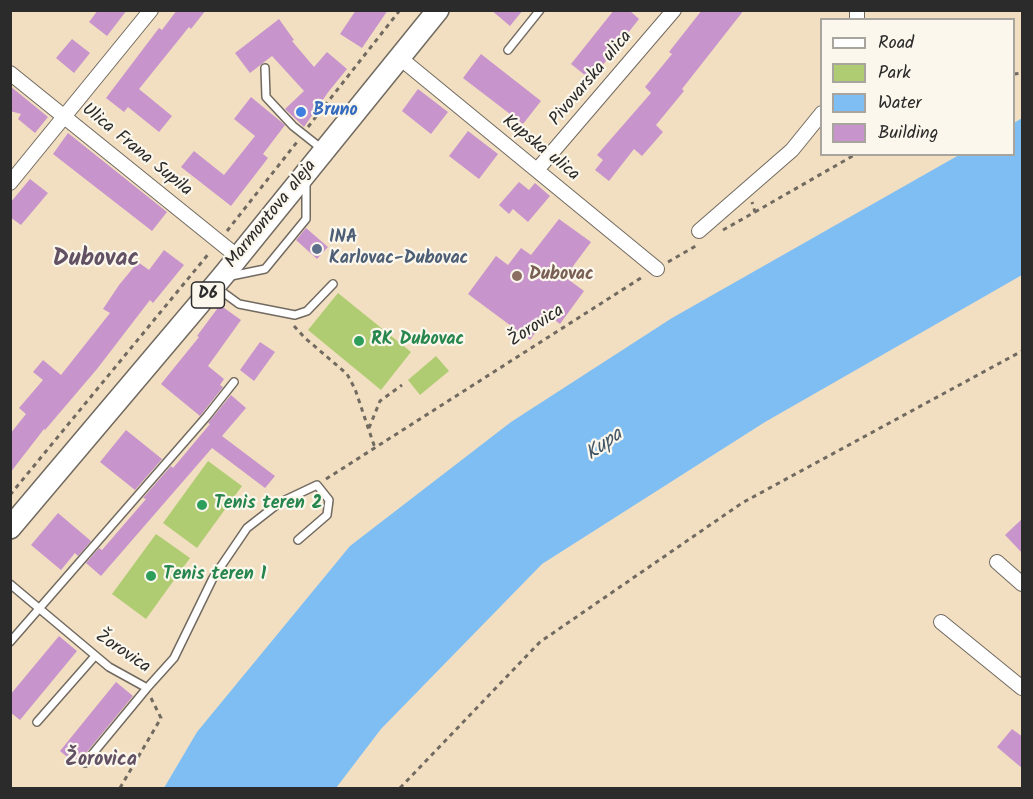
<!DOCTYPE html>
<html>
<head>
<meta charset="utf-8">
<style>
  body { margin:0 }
  #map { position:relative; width:1033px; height:799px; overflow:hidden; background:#f2dfc1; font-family:Kalam,sans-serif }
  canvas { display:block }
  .frame { position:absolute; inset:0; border:12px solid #2b2b2b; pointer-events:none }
  .legend { position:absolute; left:820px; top:18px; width:195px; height:138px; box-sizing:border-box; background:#fbf7ec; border:2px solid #a8a59f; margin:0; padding:8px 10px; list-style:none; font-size:18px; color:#2b2b2b }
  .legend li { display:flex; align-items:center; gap:12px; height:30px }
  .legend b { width:30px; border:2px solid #a8a59f }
</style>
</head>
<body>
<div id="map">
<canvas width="1033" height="799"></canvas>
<div class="frame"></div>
<ul class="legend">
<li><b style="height:8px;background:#fff"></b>Road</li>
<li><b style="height:16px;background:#b0cc72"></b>Park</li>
<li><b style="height:16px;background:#7fbef3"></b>Water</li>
<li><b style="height:16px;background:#c894cc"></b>Building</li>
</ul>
</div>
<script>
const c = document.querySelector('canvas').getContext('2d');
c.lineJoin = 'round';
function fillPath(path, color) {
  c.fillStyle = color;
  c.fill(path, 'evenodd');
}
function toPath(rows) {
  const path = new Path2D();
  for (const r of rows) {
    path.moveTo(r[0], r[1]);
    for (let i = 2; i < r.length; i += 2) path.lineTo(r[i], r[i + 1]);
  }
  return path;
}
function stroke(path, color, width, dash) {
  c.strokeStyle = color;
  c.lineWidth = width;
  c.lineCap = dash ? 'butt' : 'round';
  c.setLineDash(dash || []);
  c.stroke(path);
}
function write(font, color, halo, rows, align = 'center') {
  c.font = font + ' Kalam,sans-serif';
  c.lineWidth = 4.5;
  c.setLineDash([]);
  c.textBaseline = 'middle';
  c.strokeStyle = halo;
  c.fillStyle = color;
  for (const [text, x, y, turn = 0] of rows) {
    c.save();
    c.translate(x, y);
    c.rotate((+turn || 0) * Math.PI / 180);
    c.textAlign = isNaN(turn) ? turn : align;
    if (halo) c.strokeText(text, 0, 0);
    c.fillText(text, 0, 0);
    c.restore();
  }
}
const green = toPath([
  [338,293,411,352,381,390,308,330],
  [436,356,449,371,420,395,408,380],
  [208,461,242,486,197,548,163,523],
  [156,534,190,558,146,619,112,594]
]);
const water = toPath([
  [1022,118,1022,275,765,422,542,564,381,729,336,788,164,788,197,732,350,546,511,422,672,318,959,155,1014,154,1014,123]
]);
const building = toPath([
  [98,10,127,10,107,36,89,22],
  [177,10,206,10,191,29,189,27,139,89,172,116,159,132,128,107,124,112,106,98,159,28,162,30],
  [356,10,388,10,362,48,340,34],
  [491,10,523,10,510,26],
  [614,10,629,10,639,19,591,80,571,64],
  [702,10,744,10,682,89,684,91,656,125,663,132,642,156,634,149,609,181,595,170,603,160,597,155,651,93,645,87,672,54,669,52],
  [279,19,294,40,292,41,314,67,327,52,347,69,329,91,304,127,285,109,304,91,272,56,250,73,235,53],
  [72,39,90,53,74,73,56,58],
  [481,54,541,101,523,124,463,78],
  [10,86,48,117,35,133,18,119,21,114,10,111],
  [418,89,448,112,431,134,402,111],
  [251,97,285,125,263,154,268,158,231,206,181,167,194,151,224,175,255,136,234,119],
  [468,131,498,154,479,179,449,156],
  [68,133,167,212,152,231,53,154],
  [30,179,48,193,21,225,10,217,10,203],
  [519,182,529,190,535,183,550,196,528,222,513,209,509,214,499,205],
  [559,219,591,242,565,277,584,291,560,324,548,315,530,340,468,294,496,256,508,265,521,248,531,255],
  [306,228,328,247,317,259,296,240],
  [164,250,184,265,153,303,150,300,97,369,45,430,44,429,10,473,10,434,26,414,19,408,43,380,33,372,43,360,61,375,110,313,103,309,119,285,138,262,149,270],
  [220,305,241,320,208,366,224,379,220,385,223,387,200,416,161,384,199,337,197,336],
  [260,342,275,352,254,381,240,370],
  [231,395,246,408,222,436,275,476,265,488,212,448,101,576,86,563,99,548,102,550,146,499,143,498,171,466,173,468,210,424,208,423],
  [126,430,162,459,135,490,100,462],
  [58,513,91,541,78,556,75,553,61,570,31,545],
  [1023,518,1023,554,1005,535],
  [59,636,77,651,20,720,10,712,10,695],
  [116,682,133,696,81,759,78,766,60,751],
  [1012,729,1023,737,1023,769,997,747]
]);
const path = toPath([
  [1014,74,1022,73],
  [308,127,400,10],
  [755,212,856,154],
  [723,230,755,212,752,202],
  [227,231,297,142],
  [668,262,699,244],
  [294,326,305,338,347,374,355,389,375,448],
  [369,428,380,401,402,385],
  [326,479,644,276],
  [10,495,210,252],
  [120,788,161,718,151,698],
  [400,788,540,642,742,503,1022,351]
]);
const lane = toPath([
  [508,50,540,10],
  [265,68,266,97,293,126,322,149],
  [231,276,265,269,306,219,306,183],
  [217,288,239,304,295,315,307,311,333,284],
  [10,584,109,667,147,688,174,658,213,578,247,528,279,503,317,485,329,500,327,515,298,540],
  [10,642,207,416,234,382],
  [37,722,95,656],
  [85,763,147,688]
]);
const street = toPath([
  [857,20,857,10],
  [400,58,657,269],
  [10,73,238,257],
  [537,170,674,10],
  [10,183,151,10],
  [699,231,792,150,822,113],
  [997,562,1022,584],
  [941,622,1022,688]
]);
const primary = toPath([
  [10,528,222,277,438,10]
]);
const markers = [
  [301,112,6,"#3f7fe0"],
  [317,249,6,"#5c6f8a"],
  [517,276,6,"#8d6e63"],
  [359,341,6,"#2e9e5b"],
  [202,505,6,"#2e9e5b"],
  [151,576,6,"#2e9e5b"]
];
const shields = [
  [208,295,33]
];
const shieldNames = [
  ["D6",208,295]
];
const streetNames = [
  ["Pivovarska ulica",592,79,-50],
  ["Kupska ulica",540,149,39],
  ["Ulica Frana Supila",136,151,39],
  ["Marmontova aleja",272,215,-51],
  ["Žorovica",537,327,-33],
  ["Žorovica",122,653,34]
];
const shopNames = [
  ["Bruno",313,112]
];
const serviceNames = [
  ["INA",329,239],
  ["Karlovac-Dubovac",329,260]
];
const educationNames = [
  ["Dubovac",529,276]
];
const leisureNames = [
  ["RK Dubovac",371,341],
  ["Tenis teren 2",214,505],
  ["Tenis teren 1",163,576]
];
const waterNames = [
  ["Kupa",605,446,-36]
];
const neighbourhoodNames = [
  ["Žorovica",101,762]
];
const districtNames = [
  ["Dubovac",96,261]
];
fillPath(green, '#b0cc72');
fillPath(water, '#7fbef3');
fillPath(building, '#c894cc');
stroke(lane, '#716a60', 10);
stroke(street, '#716a60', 16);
stroke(primary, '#716a60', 24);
stroke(path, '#716a60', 3, [4.5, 4.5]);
stroke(lane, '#fff', 7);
stroke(street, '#fff', 14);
stroke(primary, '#fff', 21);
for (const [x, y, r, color] of markers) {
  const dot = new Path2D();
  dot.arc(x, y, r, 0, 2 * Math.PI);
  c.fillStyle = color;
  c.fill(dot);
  stroke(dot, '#fbf7ec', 2);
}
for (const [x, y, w] of shields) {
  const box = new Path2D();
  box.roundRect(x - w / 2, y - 13, w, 26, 4.5);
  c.fillStyle = '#fbf7ec';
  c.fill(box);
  stroke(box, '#2b2b2b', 1.5);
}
write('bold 16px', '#2b2b2b', null, shieldNames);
write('18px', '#2b2b2b', '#fbf7ec', streetNames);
write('bold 18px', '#366cbe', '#fbf7ec', shopNames, 'left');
write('bold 18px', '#4e5e75', '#fbf7ec', serviceNames, 'left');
write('bold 18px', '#785e54', '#fbf7ec', educationNames, 'left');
write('bold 18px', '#27864d', '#fbf7ec', leisureNames, 'left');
write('italic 20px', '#445767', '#fbf7ec', waterNames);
write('bold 20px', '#625063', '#fbf7ec', neighbourhoodNames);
write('bold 24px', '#625063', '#fbf7ec', districtNames);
</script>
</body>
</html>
